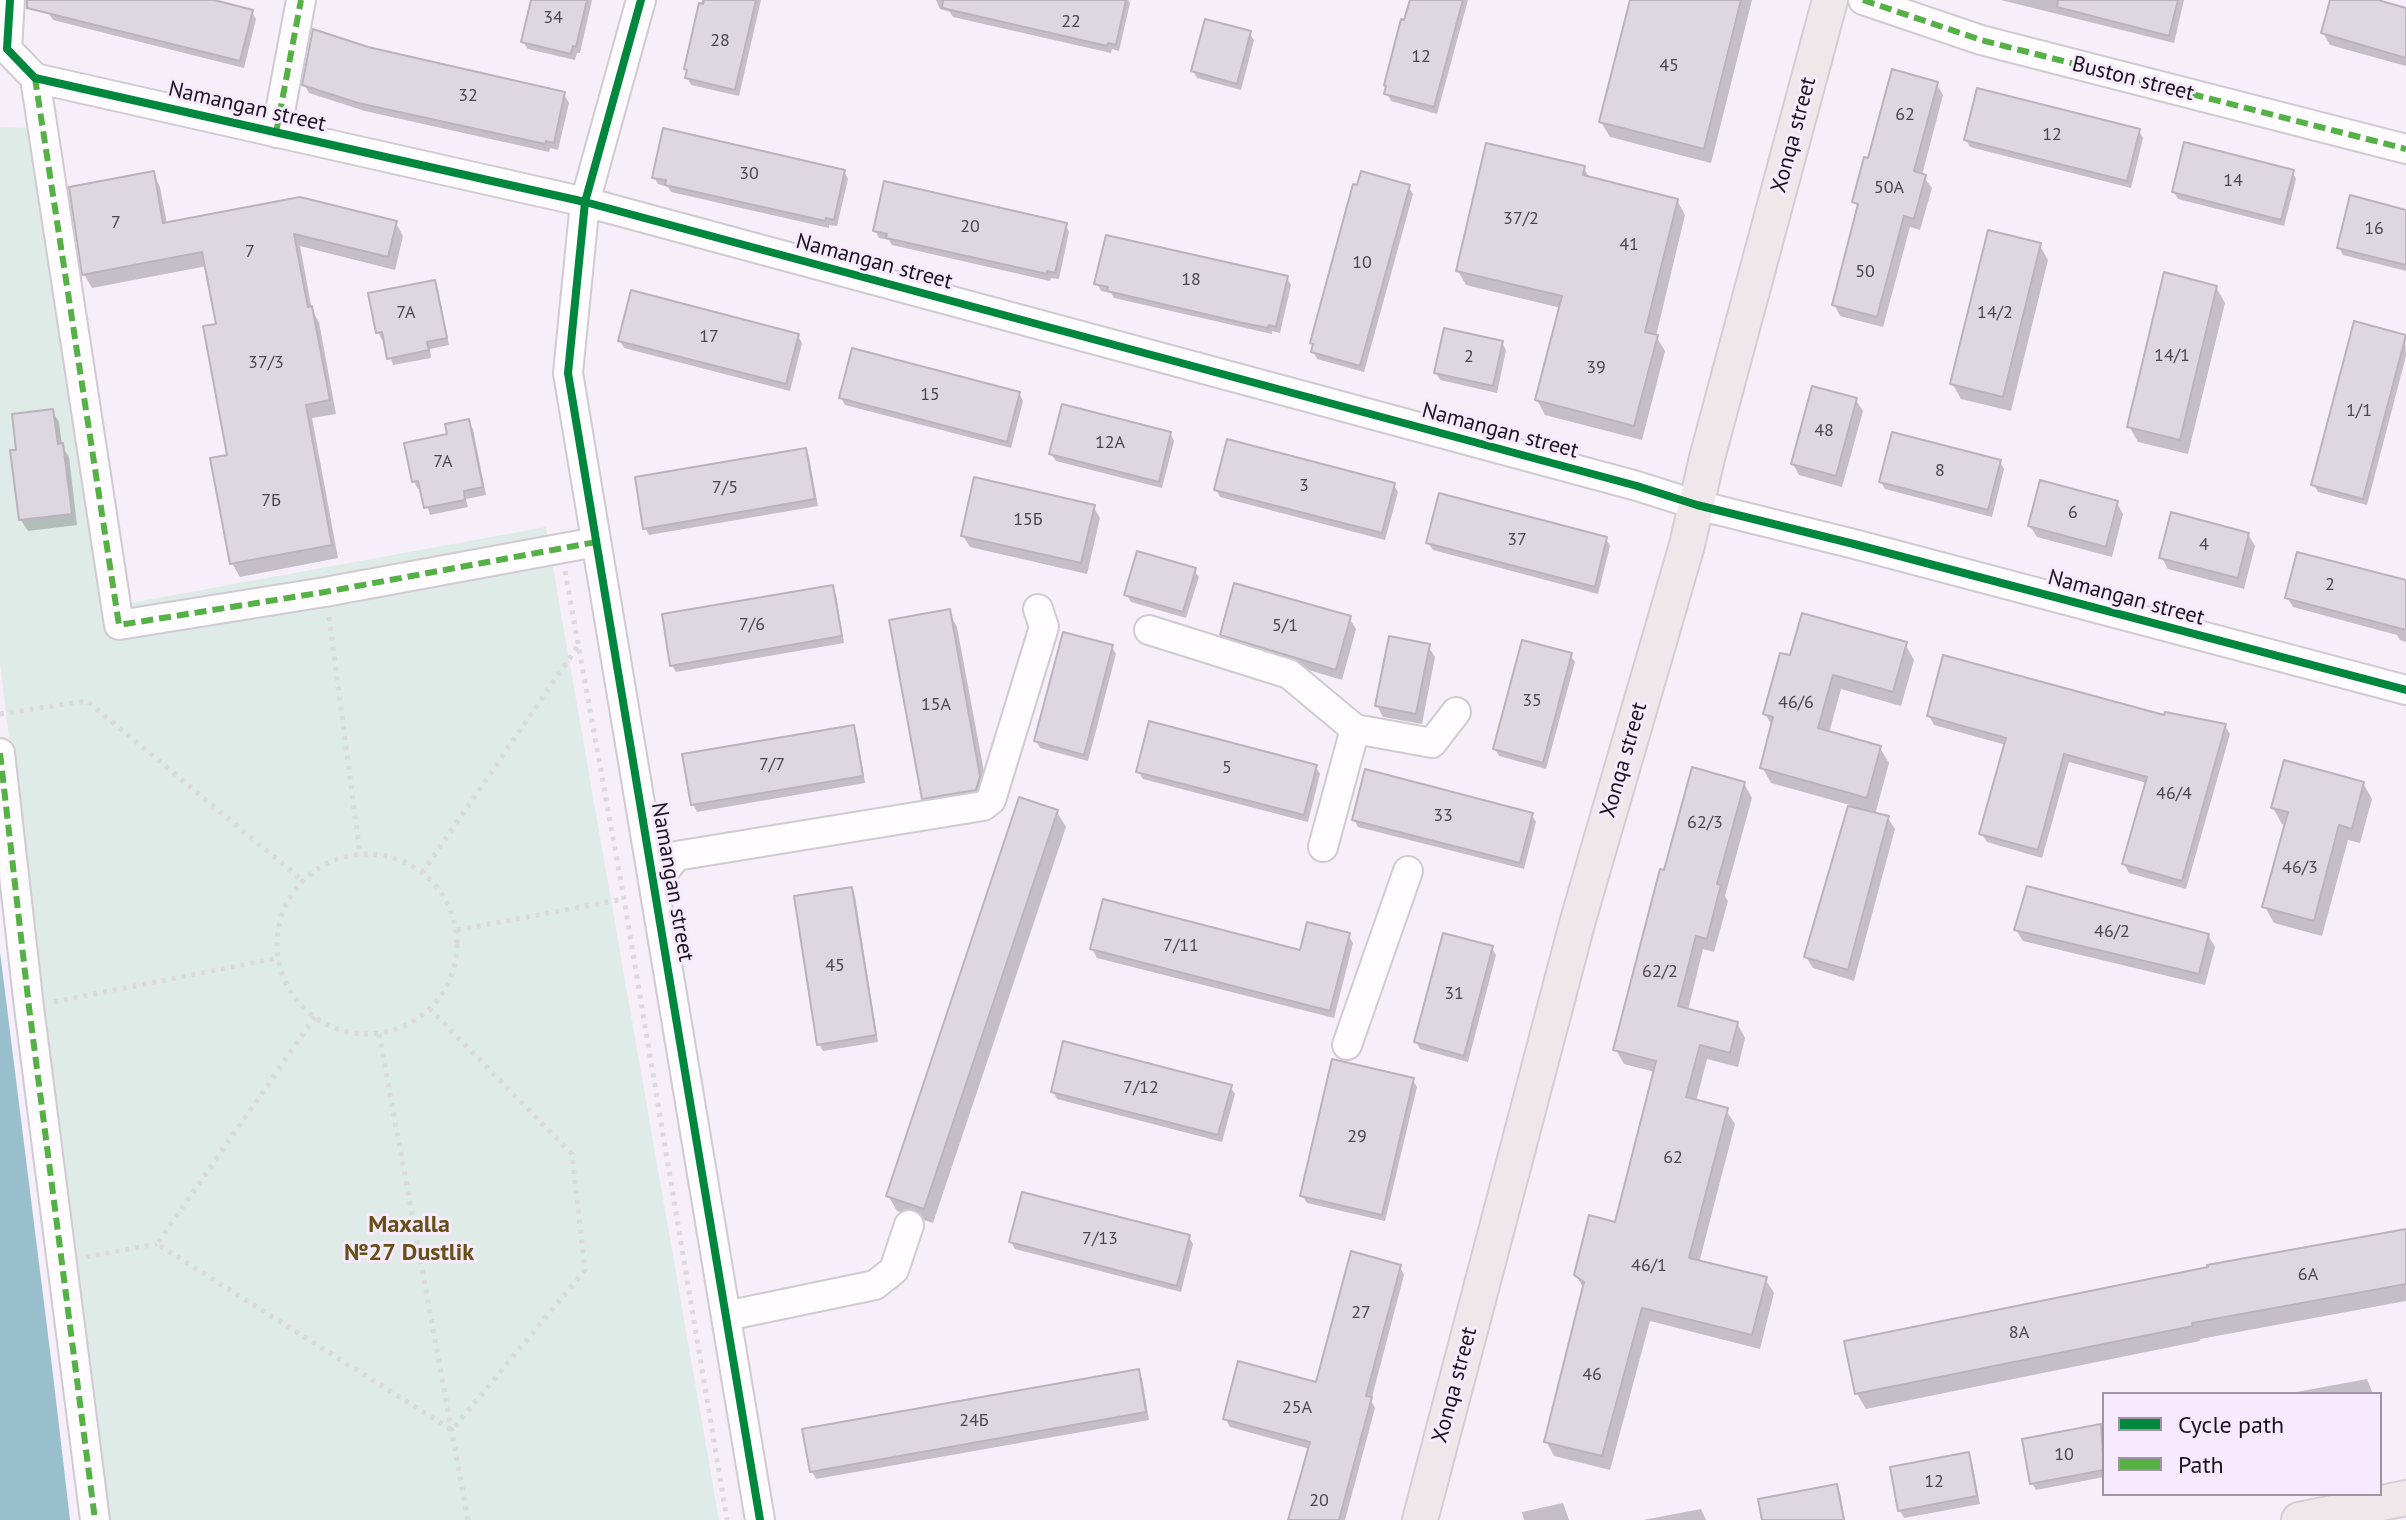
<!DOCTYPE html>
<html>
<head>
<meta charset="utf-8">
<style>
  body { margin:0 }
  #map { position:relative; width:2406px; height:1520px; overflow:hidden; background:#f6eef9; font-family:"PT Sans",sans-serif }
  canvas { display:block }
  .legend { position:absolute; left:2102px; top:1392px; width:280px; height:104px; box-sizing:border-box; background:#f7e9fe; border:2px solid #9f94a4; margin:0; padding:10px 14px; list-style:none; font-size:24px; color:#1a151c }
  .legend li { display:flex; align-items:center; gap:16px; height:40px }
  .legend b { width:40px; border:2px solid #9f94a4 }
</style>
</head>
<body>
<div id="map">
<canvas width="2406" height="1520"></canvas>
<ul class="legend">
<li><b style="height:10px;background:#00873e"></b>Cycle path</li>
<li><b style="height:10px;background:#55b145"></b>Path</li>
</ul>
</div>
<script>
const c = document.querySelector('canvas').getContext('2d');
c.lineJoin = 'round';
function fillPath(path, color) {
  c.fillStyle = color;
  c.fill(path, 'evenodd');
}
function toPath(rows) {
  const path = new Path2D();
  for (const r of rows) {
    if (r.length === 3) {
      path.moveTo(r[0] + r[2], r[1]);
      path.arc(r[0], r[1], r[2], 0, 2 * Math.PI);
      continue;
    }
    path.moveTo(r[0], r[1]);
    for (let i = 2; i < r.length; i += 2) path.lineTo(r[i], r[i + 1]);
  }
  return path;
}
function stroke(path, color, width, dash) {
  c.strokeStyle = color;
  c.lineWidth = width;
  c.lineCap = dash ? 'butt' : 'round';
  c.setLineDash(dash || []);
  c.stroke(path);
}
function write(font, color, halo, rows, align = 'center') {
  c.font = font + ' "PT Sans",sans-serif';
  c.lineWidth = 6;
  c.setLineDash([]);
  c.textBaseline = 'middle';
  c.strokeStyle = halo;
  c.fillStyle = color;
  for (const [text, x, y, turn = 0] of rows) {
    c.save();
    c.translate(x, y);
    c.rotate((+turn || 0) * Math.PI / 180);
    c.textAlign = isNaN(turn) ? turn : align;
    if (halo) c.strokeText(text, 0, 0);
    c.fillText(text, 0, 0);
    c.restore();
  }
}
const green = toPath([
  [0,127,33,128,125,604,546,527,719,1520,103,1520,0,663]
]);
const water = toPath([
  [0,952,53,1375,70,1520,0,1520]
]);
const shadow = toPath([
  [51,0,206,0,252,12,256,19,244,68,53,20,48,12],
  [533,0,592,0,580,53,577,53,575,60,528,49,523,42],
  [702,0,761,0,739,96,691,85,687,77,686,69],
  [936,0,1128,0,1130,3,1119,51,1112,49,1111,53,953,17,950,12,940,9],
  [1409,0,1468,0,1437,114,1391,101,1387,93,1386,85],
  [1632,0,1752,0,1711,163,1610,137,1601,122],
  [2001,0,2184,0,2174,43],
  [2332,0,2371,0,2406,10,2406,66,2330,45,2323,33],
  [1249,33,1254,40,1241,90,1197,78,1193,71],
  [368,49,564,94,569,103,558,150,550,148,549,152,365,111,309,93,304,84],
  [1936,83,1943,95,1922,175,1932,188,1920,230,1910,227,1883,327,1840,316,1834,304,1859,209,1854,202,1870,161],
  [2139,131,2143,138,2131,188,1970,147,1966,140],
  [1584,168,1590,179,1677,200,1685,215,1656,336,1665,351,1642,440,1545,415,1537,400,1561,308,1466,285,1458,271],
  [844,171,848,179,837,226,829,225,829,228,671,192,668,187,658,184,654,177],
  [2292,171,2296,179,2284,226,2178,199,2174,192],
  [153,173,160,187,167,224,396,223,403,236,395,270,300,246,312,310,319,322,336,414,312,418,338,558,240,577,232,563,229,456,218,326,207,266,92,288,84,274],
  [1408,186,1413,194,1364,372,1317,359,1313,351],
  [2406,212,2406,271,2343,255,2339,247],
  [1065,224,1069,232,1059,279,1051,278,1050,281,892,245,889,240,879,238,875,230],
  [2039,244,2048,260,2011,411,1961,399,1952,383],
  [1287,278,1291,285,1280,333,1272,331,1272,334,1114,298,1111,293,1101,291,1097,284],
  [434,282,438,289,449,345,430,349,431,358,393,365,385,339,382,340,378,332],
  [2216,287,2225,303,2188,454,2138,442,2129,426],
  [798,336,802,343,790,391,624,348,620,341],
  [2405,337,2406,356,2367,505,2318,492,2314,485],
  [1502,343,1506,350,1497,393,1440,380,1436,373],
  [1019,393,1023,401,1011,448,845,405,841,398],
  [1856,400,1863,411,1842,487,1799,475,1793,464],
  [52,411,59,422,62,446,69,457,77,525,28,531,21,520,18,452],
  [468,422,473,429,486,495,466,499,468,507,430,515,422,488,418,489,414,482,449,436],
  [1170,433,1174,441,1162,488,1056,461,1051,454],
  [805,450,809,457,818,506,649,535,645,528],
  [2000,462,2004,469,1992,517,1885,489,1881,482],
  [1393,484,1398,492,1385,540,1220,497,1216,489],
  [2117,503,2123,514,2112,557,2037,537,2030,526],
  [1093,506,1100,518,1087,574,970,547,963,536],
  [2248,534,2255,546,2244,589,2168,569,2162,558],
  [1606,539,1610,546,1598,594,1433,550,1428,543],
  [1194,570,1199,577,1186,618,1131,602,1126,594],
  [2406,582,2406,642,2400,640,2397,635,2293,607,2287,597],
  [832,587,836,595,844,643,676,672,672,665],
  [948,611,957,627,988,793,933,814,924,798],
  [1349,618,1356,629,1342,680,1229,646,1222,634],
  [1905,644,1914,660,1901,706,1841,689,1829,733,1880,748,1889,763,1875,815,1888,818,1895,829,1854,981,1813,968,1806,957,1850,805,1771,783,1762,767,1773,727,1765,714,1791,658],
  [1428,646,1435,657,1422,724,1383,717,1377,705],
  [1112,647,1116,654,1088,761,1040,748,1036,741],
  [1570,655,1575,662,1546,769,1499,756,1495,749],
  [1929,716,2166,718,2225,726,2230,734,2186,889,2129,873,2124,864,2147,783,2069,762,2042,858,1987,842,1982,834,2006,745,1934,725],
  [852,727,857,734,865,783,697,812,693,804],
  [1316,767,1320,774,1308,822,1143,779,1138,771],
  [1744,783,1752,798,1725,896,1728,901,1714,952,1703,949,1688,1010,1737,1023,1745,1038,1738,1067,1707,1059,1696,1102,1726,1110,1735,1124,1699,1263,1765,1279,1774,1293,1760,1349,1650,1321,1610,1470,1554,1456,1546,1441,1584,1289,1576,1275,1616,1224,1655,1072,1624,1064,1616,1050,1666,872],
  [2363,783,2372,799,2360,843,2348,840,2322,936,2274,923,2265,907,2286,825,2282,824,2273,808],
  [1057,812,1066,827,933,1223,897,1211,888,1195],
  [1532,815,1536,822,1524,869,1358,827,1354,819],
  [850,889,855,896,878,1042,823,1051,819,1044],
  [2016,930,2208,935,2215,947,2205,985,2023,941],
  [1348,935,1353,943,1334,1018,1097,958,1092,949,1301,952],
  [1492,948,1496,955,1468,1062,1420,1049,1416,1042],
  [1413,1080,1417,1087,1385,1221,1307,1203,1302,1195],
  [1230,1087,1235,1094,1222,1142,1057,1099,1053,1091],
  [2406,1231,2406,1301,2200,1339,2200,1341,1866,1409,1857,1394,1847,1343],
  [1189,1237,1193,1244,1181,1292,1015,1249,1011,1242],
  [1400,1267,1404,1275,1371,1401,1375,1408,1345,1520,1290,1520,1310,1449,1230,1427,1225,1418,1317,1385],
  [1138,1371,1142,1378,1149,1420,816,1479,812,1472],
  [2367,1379,2373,1394,2291,1394,2291,1393],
  [2100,1427,2104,1434,2104,1477,2036,1490,2032,1483],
  [1968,1455,1972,1462,1980,1504,1904,1518,1900,1511],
  [1836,1486,1840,1493,1845,1520,1764,1520],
  [1563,1503,1569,1520,1524,1520,1522,1512],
  [1701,1509,1706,1520,1643,1520]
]);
const building = toPath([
  [27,0,214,0,253,10,240,61,27,8,27,0],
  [531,0,587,0,576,47,573,46,571,54,521,42,531,0],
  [704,0,756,0,735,90,685,78,687,70,684,69,699,3,703,4,704,0],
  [943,0,1126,0,1116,45,1108,43,1107,46,942,8,943,0],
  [1410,0,1463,0,1434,107,1384,94,1386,86,1384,85,1401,19,1404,20,1410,0],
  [1630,0,1741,0,1704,149,1599,122,1630,0],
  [2058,0,2178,0,2169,36,2057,7,2058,0],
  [2330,0,2378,0,2406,8,2406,58,2321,33,2330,0],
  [1205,19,1251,31,1237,84,1191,71,1205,19],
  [313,29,368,47,565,92,554,143,546,141,545,144,358,103,302,85,313,29],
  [1892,69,1938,82,1914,171,1926,175,1914,219,1904,216,1877,317,1832,305,1858,204,1852,202,1864,157,1868,158,1892,69],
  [1977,88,2140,129,2127,181,1964,140,1977,88],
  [663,128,845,170,834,220,826,218,825,221,665,185,666,180,652,178,663,128],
  [2184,142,2294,170,2281,220,2172,192,2184,142],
  [1486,143,1585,166,1583,175,1678,199,1645,332,1658,335,1634,426,1535,400,1562,296,1456,271,1486,143],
  [154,171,163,223,300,197,397,221,388,257,294,234,308,307,312,306,330,400,306,405,332,545,230,564,210,458,227,455,203,326,216,324,202,252,82,275,69,187,154,171],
  [1361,171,1410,185,1360,366,1311,352,1313,344,1310,343,1353,184,1357,185,1361,171],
  [884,181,1067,223,1055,273,1047,271,1047,274,886,238,887,234,873,231,884,181],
  [2350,195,2406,210,2406,265,2337,248,2350,195],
  [1988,230,2041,243,2003,397,1950,384,1988,230],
  [1106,235,1288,276,1276,327,1269,325,1268,328,1243,323,1107,291,1108,287,1094,284,1106,235],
  [2164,272,2217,286,2180,440,2127,427,2164,272],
  [435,280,447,338,427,342,429,350,387,359,382,332,376,333,368,293,435,280],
  [631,290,799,334,786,384,618,341,631,290],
  [2354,321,2406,335,2363,499,2311,485,2354,321],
  [1444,328,1503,341,1493,386,1434,373,1444,328],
  [852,348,1020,392,1007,442,839,398,852,348],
  [1812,386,1857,398,1836,476,1791,464,1812,386],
  [1062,404,1171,432,1159,482,1049,454,1062,404],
  [53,409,58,444,63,443,72,514,19,520,10,450,16,450,12,414,53,409],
  [469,419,483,487,464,491,465,500,424,508,418,481,412,482,404,443,447,434,445,424,469,419],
  [1892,432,2001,460,1988,510,1879,482,1892,432],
  [1227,439,1395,483,1382,533,1214,490,1227,439],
  [806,448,815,499,643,529,635,477,806,448],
  [974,477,1095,505,1081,563,961,536,974,477],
  [2040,480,2118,501,2106,547,2028,526,2040,480],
  [1439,493,1607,537,1595,587,1426,543,1439,493],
  [2171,512,2249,533,2238,578,2159,558,2171,512],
  [1137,551,1196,568,1183,612,1124,595,1137,551],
  [2297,552,2406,580,2406,630,2285,598,2297,552],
  [1234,583,1351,616,1336,670,1220,635,1234,583],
  [833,585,842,636,670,666,662,614,833,585],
  [950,609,980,776,976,790,922,799,889,620,950,609],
  [1802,613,1907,642,1893,692,1833,675,1818,728,1881,746,1867,798,1760,768,1773,717,1763,714,1780,653,1790,655,1802,613],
  [1063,632,1113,645,1084,755,1034,741,1063,632],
  [1389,636,1430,644,1416,714,1375,706,1389,636],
  [1522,640,1572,653,1543,763,1493,749,1522,640],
  [1943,655,2164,715,2165,712,2226,724,2182,881,2122,864,2147,777,2064,754,2038,850,1979,834,2006,738,1927,716,1943,655],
  [1149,721,1317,765,1304,815,1136,772,1149,721],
  [854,725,863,776,691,805,682,754,854,725],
  [2284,760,2364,782,2352,829,2339,825,2314,921,2262,907,2288,812,2271,808,2284,760],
  [1692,767,1745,782,1717,884,1721,885,1707,939,1696,936,1678,1006,1738,1022,1730,1053,1700,1045,1686,1097,1728,1108,1689,1258,1767,1277,1752,1335,1642,1308,1602,1456,1544,1442,1584,1282,1574,1275,1589,1215,1615,1222,1656,1061,1613,1050,1660,869,1664,870,1692,767],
  [1365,769,1533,813,1520,863,1352,820,1365,769],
  [1019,797,1058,810,924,1209,886,1196,1019,797],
  [1848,806,1889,816,1848,970,1804,957,1848,806],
  [2027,886,2209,934,2199,974,2014,930,2027,886],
  [852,887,876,1035,817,1045,794,896,852,887],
  [1103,899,1300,950,1307,922,1350,933,1330,1011,1090,949,1103,899],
  [1443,933,1493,946,1464,1056,1414,1042,1443,933],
  [1063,1041,1232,1085,1218,1135,1051,1092,1063,1041],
  [1332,1059,1414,1078,1382,1215,1300,1196,1332,1059],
  [1022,1192,1190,1235,1177,1286,1009,1242,1022,1192],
  [2406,1229,2406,1284,2192,1323,2193,1326,1855,1394,1844,1341,2208,1267,2207,1265,2406,1229],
  [1351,1251,1401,1265,1366,1396,1372,1397,1339,1520,1288,1520,1310,1442,1223,1419,1238,1361,1316,1382,1351,1251],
  [1139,1369,1146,1412,810,1472,802,1429,1139,1369],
  [2101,1424,2104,1470,2030,1484,2022,1439,2101,1424],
  [1969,1452,1977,1496,1898,1511,1890,1467,1969,1452],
  [1837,1484,1844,1520,1762,1520,1758,1499,1837,1484]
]);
const path = toPath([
  [565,571,624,899,727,1520],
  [329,617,360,854],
  [0,714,87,701,302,880],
  [367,944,90],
  [422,873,578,646],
  [457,930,624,899],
  [54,1002,277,958],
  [315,1017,157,1244,452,1430,585,1270,572,1154,430,1009],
  [379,1034,468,1520],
  [86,1257,157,1244]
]);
const minor = toPath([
  [10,0,7,49,35,78,585,202,1637,486,1697,505,1854,544,2406,690],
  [641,0,585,202,568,373,760,1520],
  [1863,0,1981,40,2406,149],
  [35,78,119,625,325,592,596,542],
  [276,133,301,0],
  [1149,630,1289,674,1355,729,1323,847],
  [1355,729,1432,743,1456,712],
  [0,753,29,1007,95,1520],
  [654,885,676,856,983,806,991,800,1044,627,1038,609],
  [1347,1045,1408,871],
  [726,1316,875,1285,894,1270,909,1225]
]);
const major = toPath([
  [1420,1520,1578,920,1687,545,1707,458,1830,0],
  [2299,1520,2406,1498]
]);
const quiet = toPath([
  [1863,0,1981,40,2406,149],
  [35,78,119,625,325,592,596,542],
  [276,133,301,0],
  [0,753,29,1007,95,1520]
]);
const cycleway = toPath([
  [10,0,7,49,35,78,585,202,1637,486,1697,505,1854,544,2406,690],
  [641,0,585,202,568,373,760,1520]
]);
const numberNames = [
  ["34",553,18],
  ["22",1071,22],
  ["28",720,41],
  ["12",1421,57],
  ["45",1669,66],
  ["32",468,96],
  ["62",1905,115],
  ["12",2052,135],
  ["30",749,174],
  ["14",2233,181],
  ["50А",1889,188],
  ["37/2",1521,219],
  ["7",116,223],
  ["20",970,227],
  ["16",2374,229],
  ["41",1629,245],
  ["7",250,252],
  ["10",1362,263],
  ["50",1865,272],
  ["18",1191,280],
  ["7A",406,313],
  ["14/2",1995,313],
  ["17",709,337],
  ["14/1",2172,356],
  ["2",1469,357],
  ["37/3",266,363],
  ["39",1596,368],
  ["15",930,395],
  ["1/1",2359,411],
  ["48",1824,431],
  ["12A",1110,443],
  ["7A",443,462],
  ["8",1940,471],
  ["3",1304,486],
  ["7/5",725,488],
  ["7Б",271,501],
  ["6",2073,513],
  ["15Б",1028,520],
  ["37",1517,540],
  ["4",2204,545],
  ["2",2330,585],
  ["7/6",752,625],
  ["5/1",1285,626],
  ["35",1532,701],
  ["46/6",1796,703],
  ["15А",936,705],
  ["7/7",772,765],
  ["5",1227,768],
  ["46/4",2174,794],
  ["33",1443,816],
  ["62/3",1705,823],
  ["46/3",2300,868],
  ["46/2",2112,932],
  ["7/11",1181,946],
  ["45",835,966],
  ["62/2",1660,972],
  ["31",1454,994],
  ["7/12",1141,1088],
  ["29",1357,1137],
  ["62",1673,1158],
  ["7/13",1100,1239],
  ["46/1",1649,1266],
  ["6А",2308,1275],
  ["27",1361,1313],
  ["8А",2019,1333],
  ["46",1592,1375],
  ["25A",1297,1408],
  ["24Б",974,1421],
  ["10",2064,1455],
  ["12",1934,1482],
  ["20",1319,1501]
];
const streetNames = [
  ["Buston street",2133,79,14],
  ["Namangan street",247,107,13],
  ["Xonqa street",1794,135,-75],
  ["Namangan street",874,262,15],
  ["Namangan street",1500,431,15],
  ["Namangan street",2126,598,15],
  ["Xonqa street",1624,760,-74],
  ["Namangan street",672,882,80],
  ["Xonqa street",1455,1385,-75]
];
const neighbourhoodNames = [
  ["Maxalla",409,1225],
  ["№27 Dustlik",409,1253]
];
fillPath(green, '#dfebe6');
fillPath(water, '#99becc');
fillPath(shadow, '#0003');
fillPath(building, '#ddd7e0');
stroke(building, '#bab3bc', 2);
stroke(minor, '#d0cad2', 32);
stroke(major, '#d2ced4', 38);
stroke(path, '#dbd9dc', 5, [4, 6]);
stroke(minor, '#fefcfe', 28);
stroke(major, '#f0e7ea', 34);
stroke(quiet, '#55b145', 6, [12, 6]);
stroke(cycleway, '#00873e', 8);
write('18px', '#4c464e', null, numberNames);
write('22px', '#1a151c', '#f7e9fe', streetNames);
write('bold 24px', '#665115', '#f7e9fe', neighbourhoodNames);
</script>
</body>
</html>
